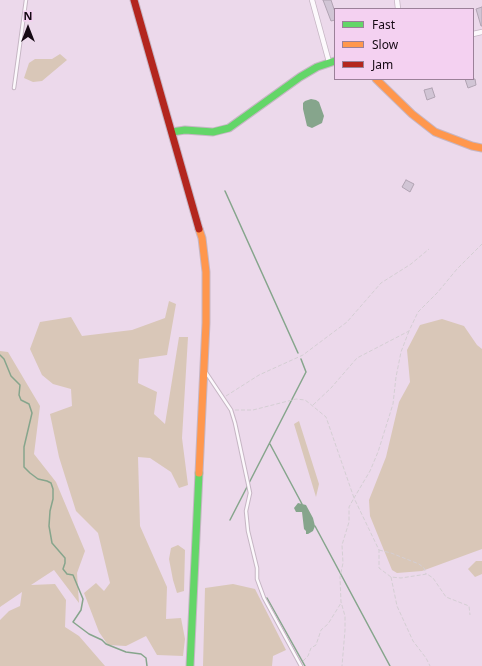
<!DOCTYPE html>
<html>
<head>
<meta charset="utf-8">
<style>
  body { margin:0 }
  #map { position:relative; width:482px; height:666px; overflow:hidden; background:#ecd9eb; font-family:"Noto Sans",sans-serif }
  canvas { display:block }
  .legend { position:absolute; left:334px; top:8px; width:140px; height:72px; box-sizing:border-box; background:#f4d1f1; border:1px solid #9b8199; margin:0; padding:5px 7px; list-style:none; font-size:12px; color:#150914 }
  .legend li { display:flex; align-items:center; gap:8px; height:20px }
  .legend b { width:20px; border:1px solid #9b8199 }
  .north { position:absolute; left:8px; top:8px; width:40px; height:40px; -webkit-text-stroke:3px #f4d1f1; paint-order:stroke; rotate:0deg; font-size:11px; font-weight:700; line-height:16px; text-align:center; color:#150914 }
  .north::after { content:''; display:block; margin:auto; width:14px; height:18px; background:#150914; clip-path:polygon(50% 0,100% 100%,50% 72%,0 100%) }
</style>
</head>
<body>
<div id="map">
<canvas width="482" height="666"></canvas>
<ul class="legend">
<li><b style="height:5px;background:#63d668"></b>Fast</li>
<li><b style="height:5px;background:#ff974d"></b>Slow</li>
<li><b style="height:5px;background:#b3261e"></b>Jam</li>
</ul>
<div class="north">N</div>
</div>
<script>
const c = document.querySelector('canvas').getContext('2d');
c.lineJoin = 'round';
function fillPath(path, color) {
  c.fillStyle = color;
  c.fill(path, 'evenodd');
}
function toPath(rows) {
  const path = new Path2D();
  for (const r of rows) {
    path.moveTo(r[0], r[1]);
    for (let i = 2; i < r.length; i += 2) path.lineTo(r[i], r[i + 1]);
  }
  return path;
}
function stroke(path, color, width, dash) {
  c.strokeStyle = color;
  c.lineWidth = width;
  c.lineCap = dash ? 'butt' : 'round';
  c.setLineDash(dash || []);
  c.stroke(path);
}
const green = toPath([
  [60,54,67,60,42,81,33,82,24,78,29,63,35,59,52,59],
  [169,301,176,304,167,355,139,359,138,383,157,392,154,414,165,424,179,337,188,337,182,438,188,485,179,488,171,472,150,458,138,457,140,526,167,587,166,619,181,618,185,639,183,656,157,655,146,636,126,646,108,645,99,632,84,593,96,583,104,591,110,583,98,533,76,511,59,457,50,414,72,406,71,389,53,384,42,375,30,349,40,322,71,317,82,336,132,330,165,318],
  [442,319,464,326,477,345,482,349,482,549,422,571,397,573,392,570,370,516,369,500,386,457,399,402,410,382,407,350,420,325],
  [0,351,8,352,40,406,34,454,56,482,85,551,77,573,79,603,54,570,31,585,55,584,66,600,65,627,79,636,105,666,0,666,0,620,9,611,20,606,22,592,0,607],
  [299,421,319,484,316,497,294,424],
  [178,545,185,550,184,591,177,593,173,580,169,559,171,548],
  [476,561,482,561,482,574,475,577,468,569],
  [233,584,255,589,286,650,273,656,272,666,203,666,205,588]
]);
const water = toPath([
  [311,99,316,100,319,102,324,116,322,123,312,128,307,126,303,109,303,103,305,101],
  [298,503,306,505,313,518,315,526,313,531,308,534,306,534,306,531,304,529,302,512,296,512,294,508]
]);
const stream = toPath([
  [225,191,298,353],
  [0,355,4,359,11,376,20,385,19,395,21,400,29,404,32,413,24,447,24,467,30,473,38,479,47,481,51,483,53,489,53,499,50,511,49,526,52,543,65,558,65,563,63,569,67,574,73,575,83,599,81,610,73,622,89,634,102,640,106,644,126,652,141,654,146,658,147,666],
  [270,444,302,504],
  [230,520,306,372,301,359],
  [315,526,390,666],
  [267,598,305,666]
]);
const building = toPath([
  [323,0,331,0,335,12,335,20,331,21,323,0],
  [482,7,482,26,481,26,476,9,482,7],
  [465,79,475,79,476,85,468,88,465,79],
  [432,88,435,97,427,100,424,90,432,88],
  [406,180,414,184,410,192,402,187,406,180]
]);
const path = toPath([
  [409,331,401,352,396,377,393,404,378,452,370,471,354,498,379,550,379,568,391,577,401,578,427,574,433,578,446,597,469,606,470,615],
  [226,396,259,375,303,355,347,322,381,283,411,264,429,249],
  [313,405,331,388,357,358,409,331,418,312,438,292,457,269,482,244],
  [235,410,253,410,296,399,305,400,309,403,326,417,354,498,349,507,349,522,342,545,343,563,340,577,341,602,345,616,345,630,342,666],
  [379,550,391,553,419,564,424,568,426,574],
  [391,577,397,606,413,641,426,658,430,666],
  [303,661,308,656,311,648,316,645,321,630,328,624,341,603]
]);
const lane = toPath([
  [14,88,26,0],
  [205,371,231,410,235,423,250,493,246,511,248,531,257,568,257,579,264,598,301,666]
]);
const street = toPath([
  [312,0,329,62],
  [397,0,398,9],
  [473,34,482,32]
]);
const fast = toPath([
  [172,132,185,130,213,132,229,128,300,77,317,67,335,61],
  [190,666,199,473]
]);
const slow = toPath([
  [376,79,412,114,435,132,472,146,482,148],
  [199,473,206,323,206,272,202,238,199,229]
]);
const jam = toPath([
  [134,0,199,229]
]);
fillPath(green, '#d9c7b8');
fillPath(water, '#86a58c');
stroke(stream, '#86a58c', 1.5);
fillPath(building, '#d1c5d5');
stroke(building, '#b0a3b2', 1);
stroke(lane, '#c6b6c4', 4.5);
stroke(street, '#c6b6c4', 6);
stroke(fast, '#c6b6c4', 9);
stroke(slow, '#c6b6c4', 9);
stroke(jam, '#c6b6c4', 9);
stroke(path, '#d4ced3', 1, [4, 2]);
stroke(lane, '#fcf9fc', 2.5);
stroke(street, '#fcf9fc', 4.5);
stroke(fast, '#63d668', 7);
stroke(slow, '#ff974d', 7);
stroke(jam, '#b3261e', 7);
</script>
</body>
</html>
